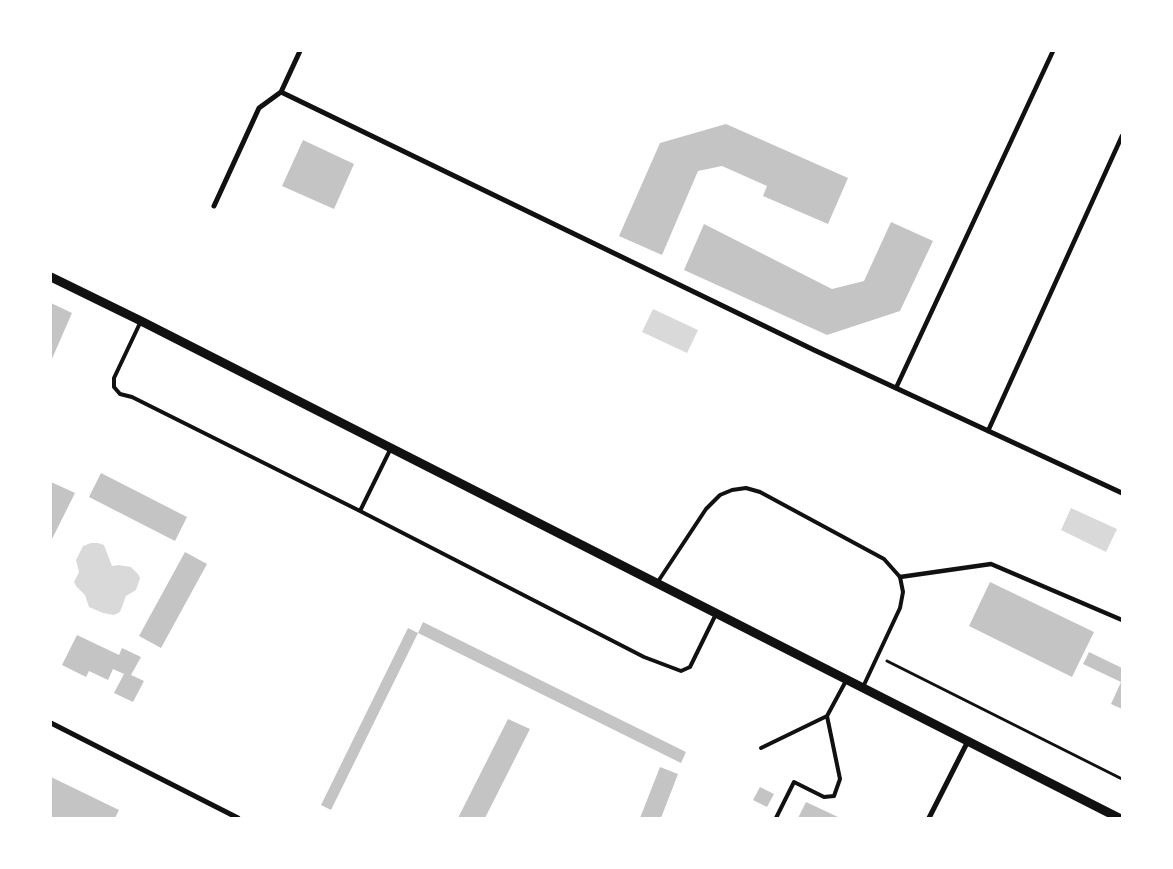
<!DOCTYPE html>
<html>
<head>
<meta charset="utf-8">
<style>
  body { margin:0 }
  #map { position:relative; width:1173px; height:869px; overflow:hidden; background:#fff; font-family:Ubuntu,sans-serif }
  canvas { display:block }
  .frame { position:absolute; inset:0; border:52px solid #fff; pointer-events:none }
</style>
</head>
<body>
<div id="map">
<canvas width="1173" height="869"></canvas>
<div class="frame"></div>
</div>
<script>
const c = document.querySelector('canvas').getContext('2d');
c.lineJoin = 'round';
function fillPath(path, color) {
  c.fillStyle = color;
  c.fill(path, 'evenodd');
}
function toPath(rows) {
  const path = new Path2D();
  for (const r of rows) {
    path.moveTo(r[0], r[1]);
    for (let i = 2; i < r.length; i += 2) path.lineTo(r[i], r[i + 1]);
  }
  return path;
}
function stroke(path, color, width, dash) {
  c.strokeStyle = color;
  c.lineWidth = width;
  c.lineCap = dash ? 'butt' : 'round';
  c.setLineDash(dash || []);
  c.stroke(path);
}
const water = toPath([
  [653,309,698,330,687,353,642,332],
  [1071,508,1117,529,1106,552,1061,530],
  [91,543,98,543,104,545,112,566,118,565,131,567,138,574,140,578,136,590,126,596,120,612,114,615,103,613,89,607,85,595,76,586,74,582,79,572,76,560,83,546]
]);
const building = toPath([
  [726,124,848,178,828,224,763,196,767,186,722,166,698,171,662,255,619,236,660,143],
  [303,140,354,164,334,209,282,186],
  [891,222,933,241,900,311,827,335,684,270,704,224,832,289,864,281],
  [51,303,72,313,51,361],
  [101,473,187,517,175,541,89,497],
  [51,482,75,493,51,541],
  [185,552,207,564,161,648,139,636],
  [990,582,1094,632,1072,677,969,626],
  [423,622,686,752,681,763,418,633],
  [408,628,418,633,331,810,321,805],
  [77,635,119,655,122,648,141,657,131,675,144,681,133,702,114,693,124,674,113,669,108,680,89,671,86,677,62,665],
  [1089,652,1122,668,1122,709,1111,704,1121,682,1083,664],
  [508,719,530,729,485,818,458,818],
  [660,767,678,774,661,818,640,818],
  [51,777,119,810,115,818,51,818],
  [760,787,774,794,767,807,753,800],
  [806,802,840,818,798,818]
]);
const path = toPath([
  [887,661,1122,779]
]);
const service = toPath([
  [141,321,114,378,114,387,120,394,132,397,360,511,644,657,681,671,690,667,716,614],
  [360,511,391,448],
  [657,583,706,509,720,495,732,490,746,488,760,492,884,559,900,577,903,592,900,608,863,687],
  [761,748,827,716],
  [776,818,794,782,824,797,834,796,840,779,827,716,847,679]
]);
const pedestrian = toPath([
  [896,388,1053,51],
  [988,431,1122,136],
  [900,577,991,564,1122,620]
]);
const minor = toPath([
  [281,92,300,51],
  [214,206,259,108,281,92,814,350,1122,493],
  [51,723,238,818],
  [929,818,968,741]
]);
const tertiary = toPath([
  [51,277,141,321,1119,818]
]);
fillPath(water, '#d9d9d9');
fillPath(building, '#c4c4c4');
stroke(path, '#111', 3);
stroke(service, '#111', 4);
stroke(pedestrian, '#111', 4.5);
stroke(minor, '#111', 5);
stroke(tertiary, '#111', 9);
</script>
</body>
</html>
